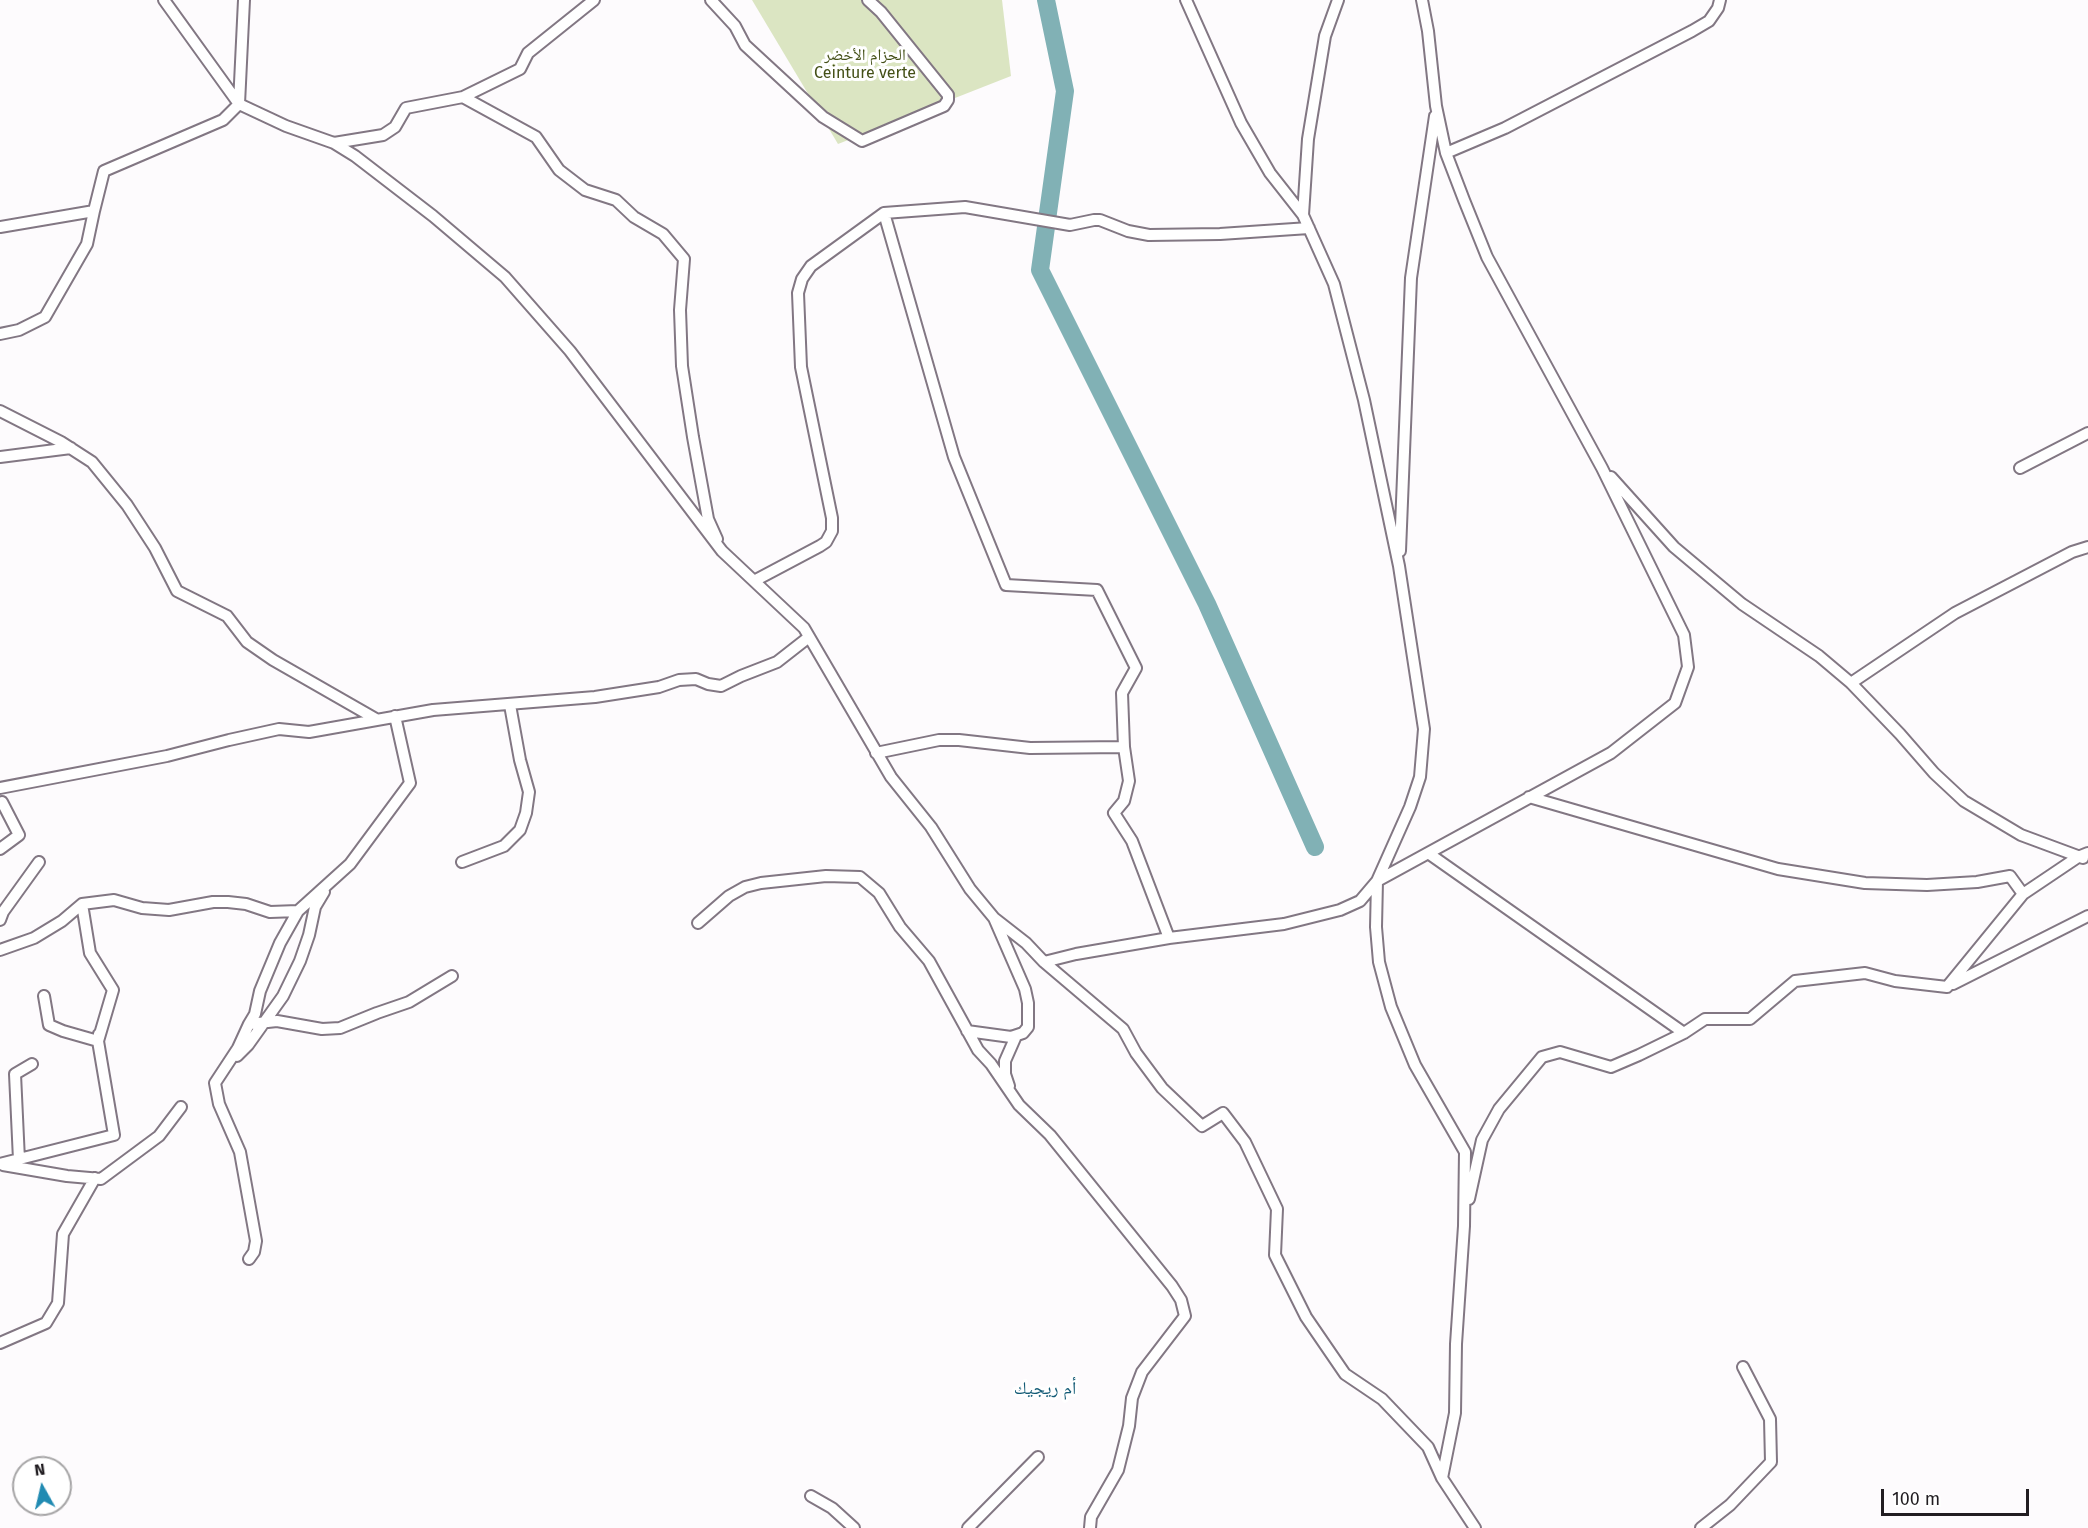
<!DOCTYPE html>
<html>
<head>
<meta charset="utf-8">
<style>
  body { margin:0 }
  #map { position:relative; width:2088px; height:1528px; overflow:hidden; background:#fdfbfd; font-family:"Fira Sans",sans-serif }
  canvas { display:block }
  .north { position:absolute; left:12px; top:1456px; width:60px; height:60px; box-sizing:border-box; background:#fff; border:2px solid #a6a5a6; border-radius:50%; rotate:352deg; font-size:16px; font-weight:700; line-height:24px; text-align:center; color:#211d21 }
  .north::after { content:''; display:block; margin:auto; width:21px; height:27px; background:#218bb2; clip-path:polygon(50% 0,100% 100%,50% 72%,0 100%) }
  .scale { position:absolute; left:1881px; top:1489px; width:148px; height:27px; box-sizing:border-box; border:3px solid #211d21; border-top:0; padding-left:8px; font-size:18px; line-height:21px; white-space:nowrap; color:#211d21; -webkit-text-stroke:4px #fff; paint-order:stroke }
</style>
</head>
<body>
<div id="map">
<canvas width="2088" height="1528"></canvas>
<div class="north">N</div>
<div class="scale">100 m</div>
</div>
<script>
const c = document.querySelector('canvas').getContext('2d');
c.lineJoin = 'round';
function fillPath(path, color) {
  c.fillStyle = color;
  c.fill(path, 'evenodd');
}
function toPath(rows) {
  const path = new Path2D();
  for (const r of rows) {
    path.moveTo(r[0], r[1]);
    for (let i = 2; i < r.length; i += 2) path.lineTo(r[i], r[i + 1]);
  }
  return path;
}
function stroke(path, color, width, dash) {
  c.strokeStyle = color;
  c.lineWidth = width;
  c.lineCap = dash ? 'butt' : 'round';
  c.setLineDash(dash || []);
  c.stroke(path);
}
function write(font, color, halo, rows, align = 'center') {
  c.font = font + ' "Fira Sans","Noto Naskh Arabic",sans-serif';
  c.lineWidth = 6;
  c.setLineDash([]);
  c.textBaseline = 'middle';
  c.strokeStyle = halo;
  c.fillStyle = color;
  for (const [text, x, y, turn = 0] of rows) {
    c.save();
    c.translate(x, y);
    c.rotate((+turn || 0) * Math.PI / 180);
    c.textAlign = isNaN(turn) ? turn : align;
    if (halo) c.strokeText(text, 0, 0);
    c.fillText(text, 0, 0);
    c.restore();
  }
}
const green = toPath([
  [752,0,1002,0,1011,76,838,144]
]);
const river = toPath([
  [1046,0,1065,91,1040,270,1207,604,1315,847]
]);
const street = toPath([
  [164,0,239,104,286,126,334,143,355,156,433,216,505,277,570,351,722,551,804,628,891,777,931,827,970,889,994,918,1026,943,1044,962,1123,1029,1136,1053,1162,1088,1202,1126,1223,1113,1245,1142,1277,1209,1275,1255,1306,1317,1345,1374,1382,1399,1428,1447,1442,1478,1475,1528],
  [711,0,735,26,745,45,823,117,862,141,944,106,948,100,948,95,881,12,868,0],
  [1186,0,1241,123,1270,173,1303,215,1334,284,1364,400,1399,566,1424,729,1420,777,1410,807,1377,881,1376,927,1379,962,1391,1007,1415,1065,1465,1152,1464,1226,1456,1344,1455,1413,1442,1478],
  [463,97,536,137,559,170,585,190,616,200,634,217,663,234,684,259,680,310,682,366,693,437,708,519,717,539],
  [334,143,383,135,395,127,406,108,463,97,520,69,528,53,594,0],
  [1446,153,1505,128,1692,31,1709,21,1718,8,1720,0],
  [884,213,954,457,1006,585,1097,590,1136,668,1122,693,1124,747,1129,781,1124,801,1114,813,1132,841,1169,938],
  [1303,215,1308,139,1325,36,1338,0],
  [0,227,94,211,104,171,223,120,239,104,244,0],
  [0,334,19,330,45,317,87,244,94,211],
  [0,411,61,442,92,462,127,505,155,548,177,591,227,616,247,642,273,660,376,719],
  [0,457,71,448],
  [2020,468,2088,433],
  [1611,477,1674,547,1742,604,1819,656,1851,683,1900,734,1934,773,1964,801,2021,835,2083,858],
  [1400,551,1411,278,1435,116],
  [754,581,820,546,826,542,832,531,832,518,801,367,798,293,802,279,811,266,884,213,965,207,1070,225,1094,220,1100,220,1128,231,1149,235,1220,234,1309,228],
  [1851,683,1955,613,2072,552,2088,547],
  [395,716,410,783,350,864,298,911,280,943,260,991,255,1014,249,1024,277,1021,322,1029,340,1028,377,1013,409,1002,452,976],
  [876,753,939,740,959,740,1030,748,1124,747],
  [0,788,167,756,229,740,279,729,309,732,433,710,595,697,659,687,679,680,696,679,708,684,721,686,741,676,777,662,809,637],
  [1529,797,1778,869,1865,883,1927,885,1977,882,2010,876,2023,894],
  [0,849,19,835,2,802],
  [1428,853,1684,1033],
  [462,862,504,846,520,830,526,813,529,792,520,760,510,705],
  [0,920,3,912,39,862],
  [698,923,729,896,745,887,761,883,826,876,860,877,879,893,900,927,929,961,978,1050,991,1064,1019,1105,1050,1135,1172,1286,1181,1300,1185,1316,1142,1372,1132,1398,1129,1426,1118,1470,1091,1517,1090,1528],
  [0,950,34,938,62,921,82,904,114,900,142,908,169,910,213,902,228,902,246,904,270,912,298,911],
  [1044,962,1076,954,1169,938,1284,924,1340,910,1360,901,1377,881,1611,753,1675,703,1688,667,1684,635,1602,468,1487,257,1464,200,1446,153,1436,106,1428,31,1422,0],
  [1953,984,2088,916],
  [44,996,49,1025,63,1031,98,1041,99,1034],
  [967,1031,1011,1037,1023,1033,1028,1027,1028,1003,1025,989,994,918],
  [237,1056,248,1045,283,996,300,961,309,935,315,907,324,892],
  [1009,1086,1005,1074,1005,1061,1016,1036],
  [19,1160,15,1074,32,1064],
  [0,1164,114,1135,98,1041,113,990,90,953,82,904],
  [3,1165,67,1176,101,1179,159,1136,181,1107],
  [1469,1199,1482,1140,1499,1109,1542,1057,1560,1052,1611,1067,1639,1055,1684,1033,1705,1019,1750,1019,1795,981,1865,973,1895,981,1947,987,2023,894,2078,857,2088,853],
  [249,1259,254,1252,256,1241,240,1152,219,1104,215,1083,238,1048,249,1024],
  [0,1343,46,1323,58,1303,63,1234,95,1178],
  [811,1496,832,1508,854,1528],
  [968,1528,1038,1457],
  [1701,1528,1730,1505,1771,1462,1770,1419,1743,1367]
]);
const parkNames = [
  ["الحزام الأخضر",865,56],
  ["Ceinture verte",865,74]
];
const neighbourhoodNames = [
  ["أم ريجيك",1045,1389]
];
fillPath(green, '#dbe5c2');
stroke(river, '#81b1b5', 18);
stroke(street, '#827783', 14);
stroke(street, '#fff', 10);
write('16px', '#445017', '#fff', parkNames);
write('18px', '#135b76', '#fff', neighbourhoodNames);
</script>
</body>
</html>
